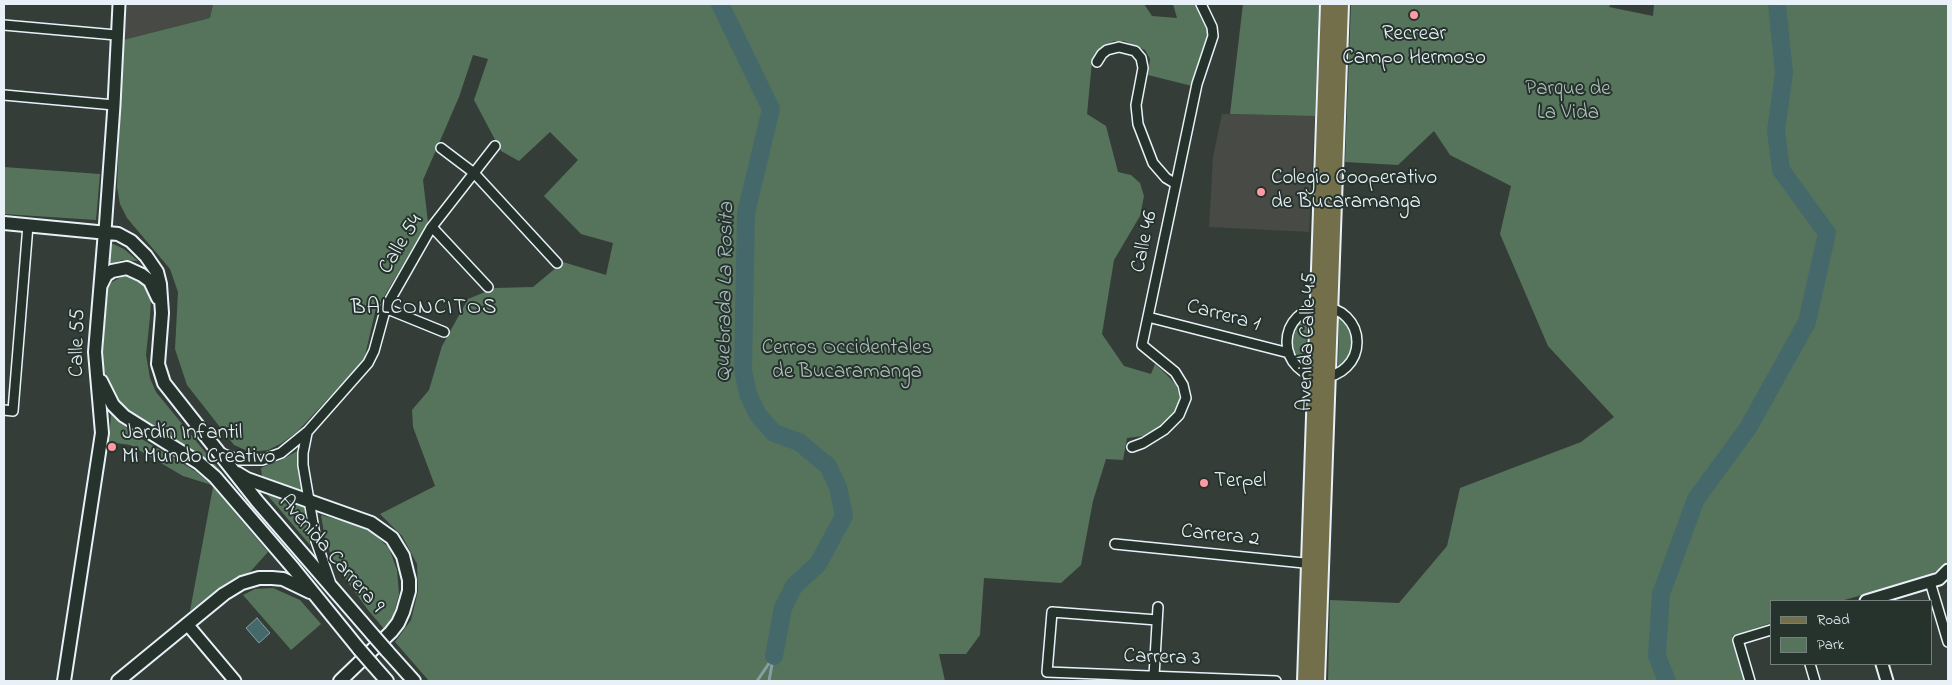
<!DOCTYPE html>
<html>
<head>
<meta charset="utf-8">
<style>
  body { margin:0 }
  #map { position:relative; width:1952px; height:685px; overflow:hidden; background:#353d38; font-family:"Indie Flower",sans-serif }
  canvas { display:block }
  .frame { position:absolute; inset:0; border:5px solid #e8f1f8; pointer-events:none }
  .legend { position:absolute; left:1770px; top:600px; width:162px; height:65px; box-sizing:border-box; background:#26332d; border:1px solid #747f7e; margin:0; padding:6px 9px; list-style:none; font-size:15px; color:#e8f1f8 }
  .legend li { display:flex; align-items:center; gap:10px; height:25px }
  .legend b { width:25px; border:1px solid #747f7e }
</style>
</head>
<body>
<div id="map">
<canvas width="1952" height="685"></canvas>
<div class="frame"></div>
<ul class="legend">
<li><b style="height:6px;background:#726f4a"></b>Road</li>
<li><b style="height:14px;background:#56745c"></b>Park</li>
</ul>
</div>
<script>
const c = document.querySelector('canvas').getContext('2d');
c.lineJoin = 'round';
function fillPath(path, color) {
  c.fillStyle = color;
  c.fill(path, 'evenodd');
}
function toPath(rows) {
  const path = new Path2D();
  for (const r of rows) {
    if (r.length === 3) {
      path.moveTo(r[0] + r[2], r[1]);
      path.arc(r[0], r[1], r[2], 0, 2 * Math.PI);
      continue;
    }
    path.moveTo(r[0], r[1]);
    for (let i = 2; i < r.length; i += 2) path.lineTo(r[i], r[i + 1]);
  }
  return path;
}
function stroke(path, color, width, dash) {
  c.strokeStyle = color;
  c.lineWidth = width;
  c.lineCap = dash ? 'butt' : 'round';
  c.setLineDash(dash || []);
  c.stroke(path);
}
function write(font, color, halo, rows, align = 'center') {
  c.font = font + ' "Indie Flower",sans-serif';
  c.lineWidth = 4;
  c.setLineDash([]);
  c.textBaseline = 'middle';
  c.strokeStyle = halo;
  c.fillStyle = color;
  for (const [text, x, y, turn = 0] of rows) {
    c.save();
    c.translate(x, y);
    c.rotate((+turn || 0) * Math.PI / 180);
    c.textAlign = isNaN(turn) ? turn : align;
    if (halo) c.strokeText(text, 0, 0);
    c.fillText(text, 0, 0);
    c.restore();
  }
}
const built = toPath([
  [125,4,213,4,210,18,123,40],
  [1222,114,1315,116,1309,232,1209,227,1213,157]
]);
const green = toPath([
  [213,4,1144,4,1152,16,1177,18,1173,4,1195,4,1207,26,1208,32,1207,43,1192,86,1148,75,1150,59,1145,50,1124,41,1114,41,1100,49,1092,62,1087,114,1106,126,1118,172,1131,175,1140,183,1144,196,1140,216,1114,260,1102,334,1124,366,1151,374,1155,364,1167,375,1176,385,1180,397,1177,408,1171,419,1155,430,1143,436,1127,438,1123,460,1106,459,1093,501,1081,565,1061,583,984,578,980,635,966,654,939,654,945,681,429,681,395,642,411,620,418,591,417,564,402,536,380,514,435,486,413,427,412,410,429,390,442,346,468,299,495,288,533,287,563,262,606,275,613,243,581,234,544,196,578,160,550,132,519,161,501,151,474,100,488,59,473,55,459,97,423,180,428,222,375,312,364,360,298,431,282,443,268,450,250,452,234,445,187,385,175,349,178,292,170,269,127,218,120,204,117,187,123,40,210,18],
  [1243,4,1319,4,1315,116,1230,114],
  [1351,4,1611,4,1609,7,1653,16,1654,4,1948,4,1948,560,1945,565,1928,576,1841,601,1771,601,1771,623,1732,636,1745,681,1328,681,1330,600,1399,603,1447,546,1460,488,1581,442,1614,417,1548,346,1500,234,1511,186,1450,155,1434,131,1398,165,1345,162],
  [4,167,100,174,96,220,4,214],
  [111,243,124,249,138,261,122,260,109,265],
  [125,275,142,281,148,288,151,299,150,317,146,355,150,378,156,392,228,480,204,458,132,413,115,397,109,387,102,361,108,288,112,282],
  [1307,318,1306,369,1295,358,1292,349,1292,338,1297,325],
  [1339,318,1347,325,1354,343,1353,352,1348,361,1338,369],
  [111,414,135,435,195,471,212,485,183,476,130,445,109,442],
  [299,450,303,491,262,477,261,468,281,460],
  [213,487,268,552,250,572,235,578,221,587,190,611],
  [264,491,306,505,310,545],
  [321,515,353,524,372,532,389,548,397,570,399,594,393,617,384,629,368,610,334,563,325,539],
  [273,588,300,600,321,624,291,650,243,595,255,589]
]);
const water = toPath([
  [257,618,270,633,259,643,246,628,257,618]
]);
const stream = toPath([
  [757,681,774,656],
  [769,681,773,659]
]);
const river = toPath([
  [720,4,771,109,746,213,743,370,748,394,758,415,774,433,799,442,828,466,838,487,844,516,818,564,794,586,783,608,774,656],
  [1667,681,1657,656,1661,594,1696,499,1748,428,1807,322,1827,233,1781,170,1776,131,1784,73,1777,4]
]);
const minor = toPath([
  [4,25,116,35],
  [1097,62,1102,54,1107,50,1119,47,1135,51,1141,58,1143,68,1136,105,1138,124,1153,163,1166,178,1176,184],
  [4,95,114,105],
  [441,148,474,173,557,263],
  [432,227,488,287],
  [1322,342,35],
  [385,308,444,332],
  [1148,317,1289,353],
  [4,410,13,411,28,225],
  [307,433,303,453,303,465,316,541,330,581],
  [1132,447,1143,443,1164,430,1179,415,1186,398,1183,385,1175,372,1142,345,1197,84,1213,36,1212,27,1201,4],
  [219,452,239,460,262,460,281,453,308,431,368,363,374,351,386,307,431,228,495,146],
  [1115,544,1314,564],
  [1930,582,1948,642],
  [1157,620,1052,612,1047,672,1276,681],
  [1810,664,1815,681],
  [1154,676,1158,607],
  [1750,681,1738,640,1771,630]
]);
const tertiary = toPath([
  [105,231,114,105,119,4],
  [1866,601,1939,579,1948,570],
  [187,624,235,681],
  [1882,664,1887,681]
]);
const secondary = toPath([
  [4,223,118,234,131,241,146,256,157,272,160,284,162,313,158,364,164,383,257,501,373,635],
  [101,285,106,275,112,271,127,268,142,275,150,281,158,298],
  [101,381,113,405,124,416,199,463,215,477,294,569,359,649],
  [237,473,247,479,371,523,392,538,403,556,409,580,409,591,403,612,398,623,391,632,340,681],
  [387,651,414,681],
  [372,664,387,681],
  [64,681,102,433,95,352,105,231],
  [118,681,224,594,242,583,259,578,272,578,283,579,310,592]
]);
const primary = toPath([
  [1305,681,1328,4],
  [1317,681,1341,4]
]);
const secondaryBridge = toPath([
  [373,635,387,651],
  [359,649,372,664]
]);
const markers = [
  [1414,15,5,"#ff9aa2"],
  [1261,192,5,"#ff9aa2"],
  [112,447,5,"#ff9aa2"],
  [1204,483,5,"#ff9aa2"]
];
const poiNames = [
  ["Recrear",1414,36,"center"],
  ["Campo Hermoso",1414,60,"center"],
  ["Colegio Cooperativo",1271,180],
  ["de Bucaramanga",1271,204],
  ["Jardín Infantil",122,435],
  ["Mi Mundo Creativo",122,459],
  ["Terpel",1214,483]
];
const parkNames = [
  ["Parque de",1568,91],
  ["La Vida",1568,115],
  ["Cerros Occidentales",847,350],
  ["de Bucaramanga",847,374]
];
const streetNames = [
  ["Calle 46",1146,242,-78],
  ["Calle 54",402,245,-59],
  ["Carrera 1",1223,317,15],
  ["Avenida Calle 45",1309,342,-88],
  ["Calle 55",79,343,-89],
  ["Carrera 2",1220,537,6],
  ["Avenida Carrera 9",330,555,49],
  ["Carrera 3",1162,659,2]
];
const waterNames = [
  ["Quebrada La Rosita",727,292,-89]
];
const neighbourhoodNames = [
  ["BALCONCITOS",424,309]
];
fillPath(built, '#474a45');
fillPath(green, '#56745c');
fillPath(water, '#45696a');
stroke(water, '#869fa3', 1);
stroke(stream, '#869fa3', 3);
stroke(river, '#45696a', 18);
stroke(minor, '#e8f1f8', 12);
stroke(tertiary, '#e8f1f8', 15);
stroke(secondary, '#e8f1f8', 16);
stroke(primary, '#e8f1f8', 18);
stroke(minor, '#26332d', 9);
stroke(tertiary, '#26332d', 11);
stroke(secondary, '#26332d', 12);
stroke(primary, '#726f4a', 14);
stroke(secondaryBridge, '#e8f1f8', 16, []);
stroke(secondaryBridge, '#26332d', 12);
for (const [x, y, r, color] of markers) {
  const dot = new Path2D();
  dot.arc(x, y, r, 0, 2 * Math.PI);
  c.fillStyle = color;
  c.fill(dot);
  stroke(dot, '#26332d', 2);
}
write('21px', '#e8f1f8', '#26332d', poiNames, 'left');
write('21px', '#aebfba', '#26332d', parkNames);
write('21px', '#e8f1f8', '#26332d', streetNames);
write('italic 22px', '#a7bbbf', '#26332d', waterNames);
c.letterSpacing = '1px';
write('22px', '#e8f1f8', '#26332d', neighbourhoodNames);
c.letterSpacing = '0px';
</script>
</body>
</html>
